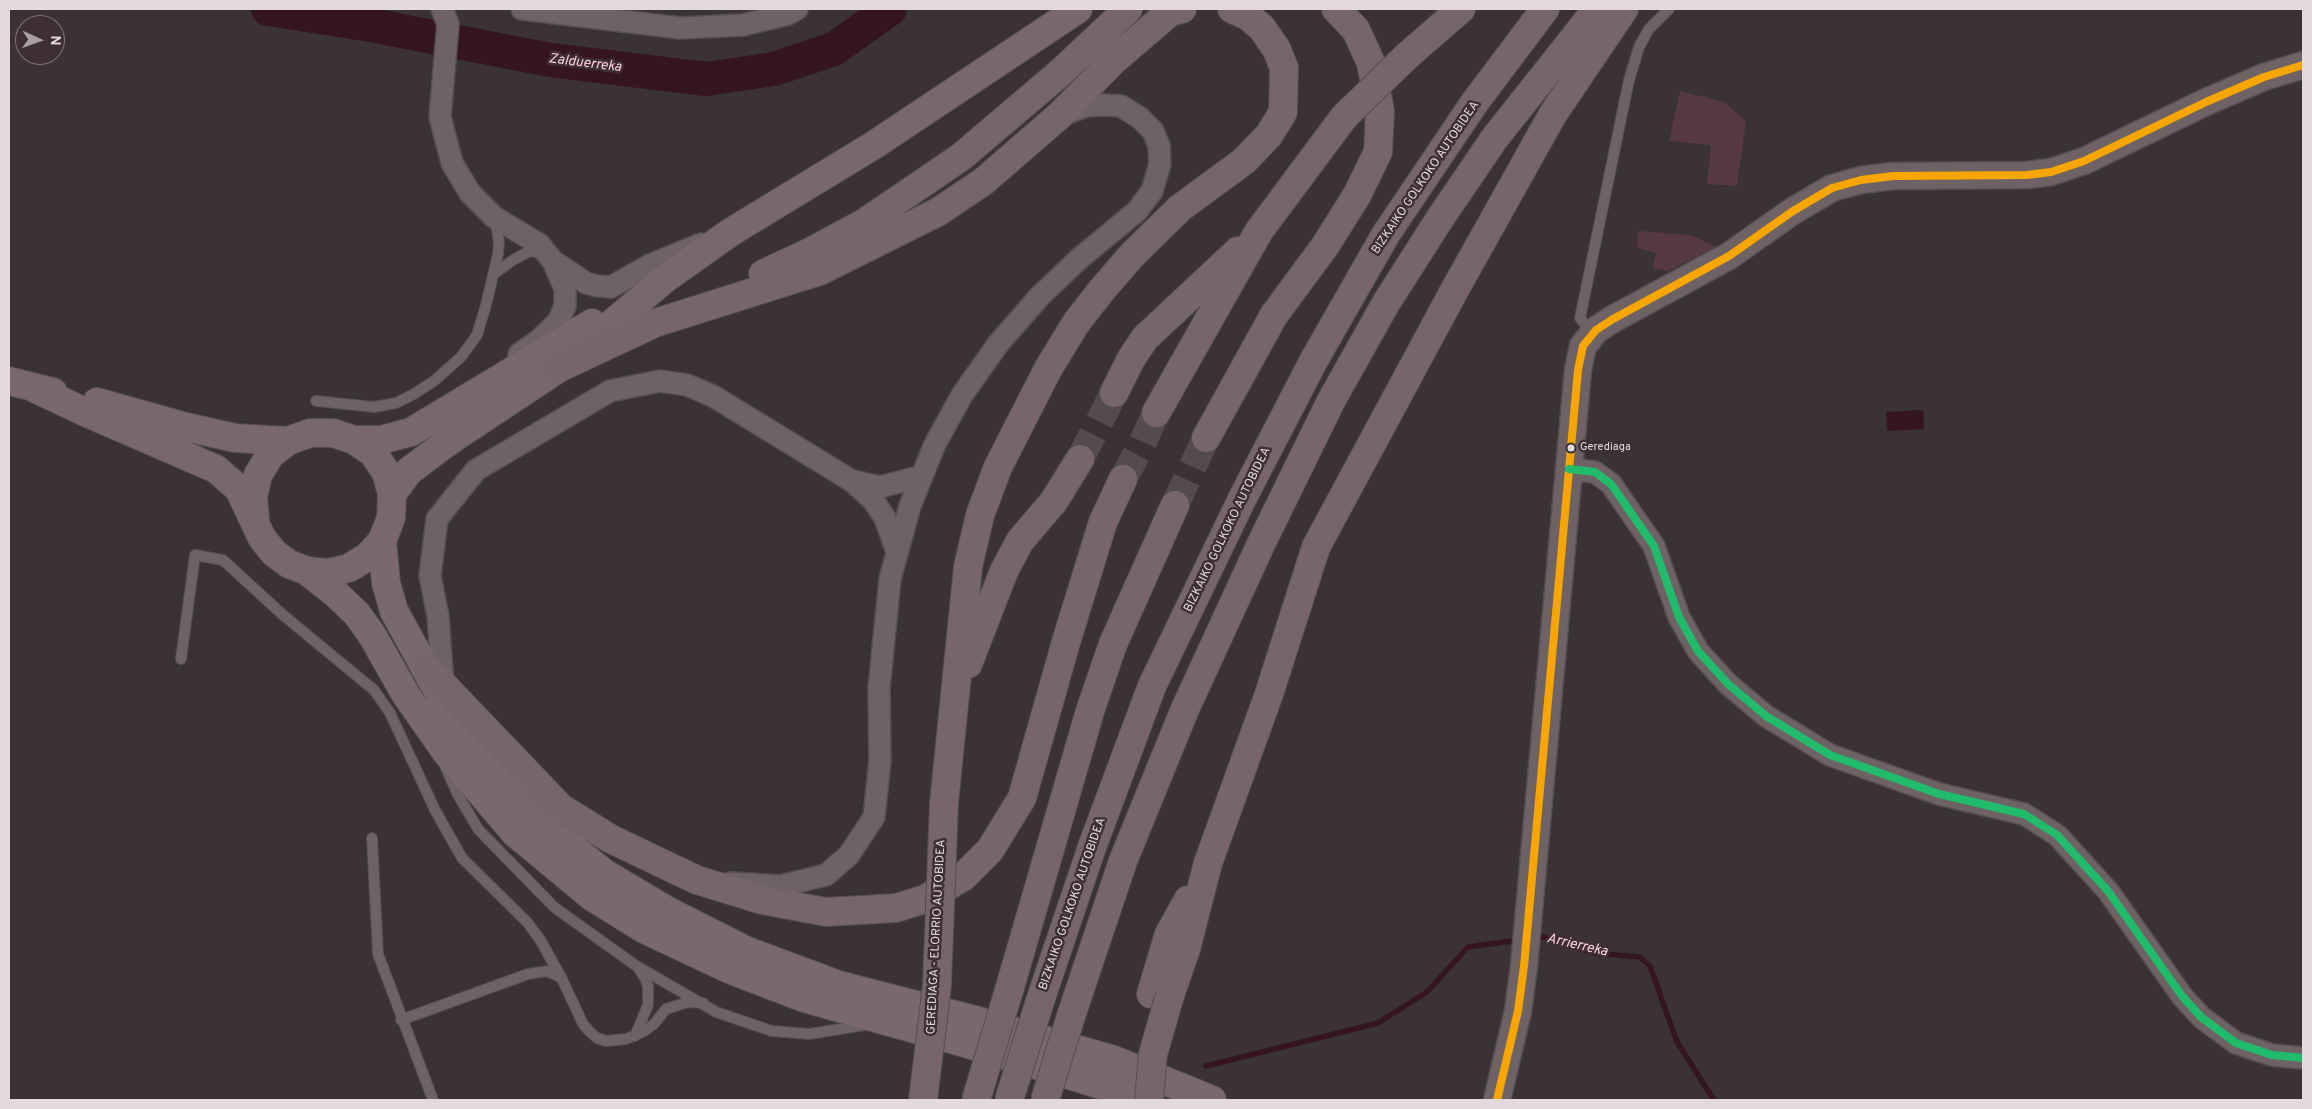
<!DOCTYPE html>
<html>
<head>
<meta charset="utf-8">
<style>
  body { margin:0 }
  #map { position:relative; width:2312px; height:1109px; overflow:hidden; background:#3a3235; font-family:Overpass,sans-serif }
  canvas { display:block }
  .frame { position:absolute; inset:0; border:10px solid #e3dadc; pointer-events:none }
  .north { position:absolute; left:15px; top:15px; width:50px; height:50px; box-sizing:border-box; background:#3e2f34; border:1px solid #807377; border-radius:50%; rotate:92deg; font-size:14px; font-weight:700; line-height:20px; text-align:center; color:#e3dadc }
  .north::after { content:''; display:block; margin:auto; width:18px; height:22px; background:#a89fa2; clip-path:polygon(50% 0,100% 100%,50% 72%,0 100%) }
</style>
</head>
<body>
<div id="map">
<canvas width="2312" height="1109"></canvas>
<div class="frame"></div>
<div class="north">N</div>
</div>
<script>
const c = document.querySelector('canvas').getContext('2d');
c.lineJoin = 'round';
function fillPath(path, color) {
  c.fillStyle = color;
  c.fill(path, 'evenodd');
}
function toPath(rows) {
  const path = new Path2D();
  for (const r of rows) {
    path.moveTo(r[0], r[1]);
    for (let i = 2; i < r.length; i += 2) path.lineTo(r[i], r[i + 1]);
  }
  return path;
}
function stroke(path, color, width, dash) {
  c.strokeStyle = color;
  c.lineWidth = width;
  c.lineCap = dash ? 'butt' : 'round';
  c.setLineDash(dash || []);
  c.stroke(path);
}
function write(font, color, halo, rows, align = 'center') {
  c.font = font + ' Overpass,sans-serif';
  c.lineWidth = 5;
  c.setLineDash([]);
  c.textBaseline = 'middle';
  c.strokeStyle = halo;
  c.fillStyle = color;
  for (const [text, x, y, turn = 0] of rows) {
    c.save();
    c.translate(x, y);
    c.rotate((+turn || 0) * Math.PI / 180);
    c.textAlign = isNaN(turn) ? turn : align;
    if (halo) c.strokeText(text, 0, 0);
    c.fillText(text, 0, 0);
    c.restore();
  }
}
const green = toPath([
  [1680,91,1724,102,1746,121,1737,186,1707,184,1711,145,1669,141],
  [1638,231,1691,235,1716,247,1668,271,1652,268,1656,253,1637,248]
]);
const water = toPath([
  [1923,410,1924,429,1887,431,1886,412]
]);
const stream = toPath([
  [1533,939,1544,937,1593,953,1640,957,1650,966,1677,1042,1714,1100],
  [1206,1066,1378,1023,1427,992,1468,947,1519,940]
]);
const river = toPath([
  [268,9,371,25,550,60,706,79,774,69,834,49,890,9]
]);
const motorwayTunnel = toPath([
  [1080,459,1114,393],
  [1123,479,1141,446,1156,413],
  [1175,505,1206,438]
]);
const service = toPath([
  [494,274,513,260,528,252,544,251],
  [1592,334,1580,318,1629,80,1639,47,1649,29,1669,9],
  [316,401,374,407,396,403,414,394,434,381,461,357,477,335,486,305,498,254,499,241,495,220],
  [181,659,195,555,223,560,283,615,374,690,390,713,435,810,462,858,527,922,541,941,562,979,583,1024,590,1032,597,1038,606,1041,626,1039,643,1032,654,1024,666,1009,688,1002,703,1003],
  [445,766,458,795,478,829,554,907,635,965,716,1012,772,1031,809,1034,865,1025],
  [372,838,378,954,433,1100],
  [401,1020,528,974,547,971,560,977],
  [635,1036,648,1005,648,986,645,978,639,969]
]);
const minor = toPath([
  [442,9,448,24,440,117,452,163,470,193,494,217,539,244,553,261,586,283,597,286,611,287,650,265,701,244],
  [522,9,680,28,743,25,788,14,797,9],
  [519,354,539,340,558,322,565,306,565,289,553,261],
  [1569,469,1595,472,1611,484,1654,546,1679,617,1698,651,1728,684,1766,716,1830,755,1939,794,2024,814,2057,835,2108,891,2182,996,2201,1017,2236,1043,2272,1055,2303,1058],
  [853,481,880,487,922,476],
  [443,685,438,616,430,576,437,519,476,470,610,391,660,381,687,385,713,396,852,481,873,500,885,518,897,552],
  [730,883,780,886,826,875,849,855,874,817,880,760,879,688,890,579,910,506,935,444,962,395,998,344,1040,296,1080,258,1137,211,1152,191,1160,164,1159,146,1153,131,1140,118,1121,106,1103,105,1086,106,1062,115]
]);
const tertiary = toPath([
  [1497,1100,1518,1011,1524,966,1578,370,1583,346,1596,330,1613,319,1729,256,1793,211,1832,188,1861,180,1893,176,2027,175,2051,172,2084,161,2206,102,2264,77,2303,65]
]);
const primary = toPath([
  [382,541,386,583,394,611,456,724,531,814,604,873,668,911,745,950,839,985,975,1020,1114,1060,1212,1100],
  [307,571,336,594,357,614,372,635,406,695,446,752,515,833,591,896,644,929,731,970,804,998,965,1043,1150,1100]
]);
const trunk = toPath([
  [9,381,53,392],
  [34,388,87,413,216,469,239,489,262,538,274,553,289,564,307,571,328,573,349,568,367,557,382,541,391,518,392,494,386,472,373,453,354,440],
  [97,402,186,427,235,438,288,441],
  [392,494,409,471,449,441,559,368,666,278,731,232,874,145,1078,9],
  [255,518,253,497,258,475,270,455,288,441,310,433,333,433,354,440,381,440,411,432,592,323]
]);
const motorway = toPath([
  [1408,55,1461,9],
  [763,274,810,252,864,223,961,157,1061,72,1128,9],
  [559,368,655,323,820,271,938,212,984,181,1060,115,1114,60,1170,12,1182,9],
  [1114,393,1131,359,1145,338,1238,251],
  [1156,413,1259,231,1344,117],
  [1206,438,1274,315,1325,246,1357,195,1378,152,1380,111,1371,63,1356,30,1336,9],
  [968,664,1004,571,1020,541,1054,501,1080,459],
  [427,668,561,808,611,839,697,880,762,900,826,912,896,908,925,899,963,877,990,850,1022,798,1066,642,1103,522,1123,479],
  [944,803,968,567,980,515,998,467,1048,369,1076,323,1101,291,1132,255,1180,208,1244,161,1269,135,1283,112,1284,68,1277,50,1262,28,1248,16,1232,9],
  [1010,987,1090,711,1113,644,1175,505],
  [1151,994,1169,934,1188,900],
  [1042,995,1092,847,1152,686,1242,499,1314,360,1386,234,1475,102,1545,9],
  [1170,995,1186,949,1208,863,1269,694,1316,547,1454,291,1553,114,1624,9],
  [1071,1016,1123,861,1185,709,1261,544,1331,401,1386,303,1439,220,1494,139,1597,9]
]);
const motorwayBridge = toPath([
  [1344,117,1408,55],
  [923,1100,937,985,944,803],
  [976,1100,1010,987],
  [1009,1100,1042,995],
  [1045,1100,1071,1016],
  [1149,1100,1153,1054,1170,995]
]);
const bus1 = toPath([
  [1497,1100,1518,1011,1524,966,1578,370,1583,346,1596,330,1613,319,1729,256,1793,211,1832,188,1861,180,1893,176,2027,175,2051,172,2084,161,2206,102,2264,77,2303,65]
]);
const bus2 = toPath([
  [1569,469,1595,472,1611,484,1654,546,1679,617,1698,651,1728,684,1766,716,1830,755,1939,794,2024,814,2057,835,2108,891,2182,996,2201,1017,2236,1043,2272,1055,2303,1058]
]);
const markers = [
  [1571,448,4.5,"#e3dadc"]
];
const busNames = [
  ["Gerediaga",1580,448]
];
const streetNames = [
  ["BIZKAIKO GOLKOKO AUTOBIDEA",1426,178,-56],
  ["BIZKAIKO GOLKOKO AUTOBIDEA",1228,530,-64],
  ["BIZKAIKO GOLKOKO AUTOBIDEA",1073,904,-71],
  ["GEREDIAGA - ELORRIO AUTOBIDEA",937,937,-87]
];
const waterNames = [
  ["Zalduerreka",585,64,7],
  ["Arrierreka",1577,946,13]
];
fillPath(green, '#573944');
fillPath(water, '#351522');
stroke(stream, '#351522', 5.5);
stroke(river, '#351522', 34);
stroke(motorwayTunnel, '#534b4e', 28, [28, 14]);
stroke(service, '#544e51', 12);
stroke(minor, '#544e51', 24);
stroke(tertiary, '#544e51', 29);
stroke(primary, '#544e51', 30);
stroke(trunk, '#544e51', 30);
stroke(motorway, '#544e51', 30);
stroke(service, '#6e6265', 10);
stroke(minor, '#6e6265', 21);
stroke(tertiary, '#6e6265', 26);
stroke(primary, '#79696f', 28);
stroke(trunk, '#78676e', 28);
stroke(motorway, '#76656c', 28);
stroke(motorwayBridge, '#544e51', 30, []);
stroke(motorwayBridge, '#76656c', 28);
stroke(bus1, '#f7a600', 8);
stroke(bus2, '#20bc6c', 8);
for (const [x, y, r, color] of markers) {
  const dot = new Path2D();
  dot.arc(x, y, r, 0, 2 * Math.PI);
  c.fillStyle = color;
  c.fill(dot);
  stroke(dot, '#3e2f34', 2);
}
write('11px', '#e3dadc', '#3e2f34', busNames, 'left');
write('12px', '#e3dadc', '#3e2f34', streetNames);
write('italic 14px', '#fed1e0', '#3e2f34', waterNames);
</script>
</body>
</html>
